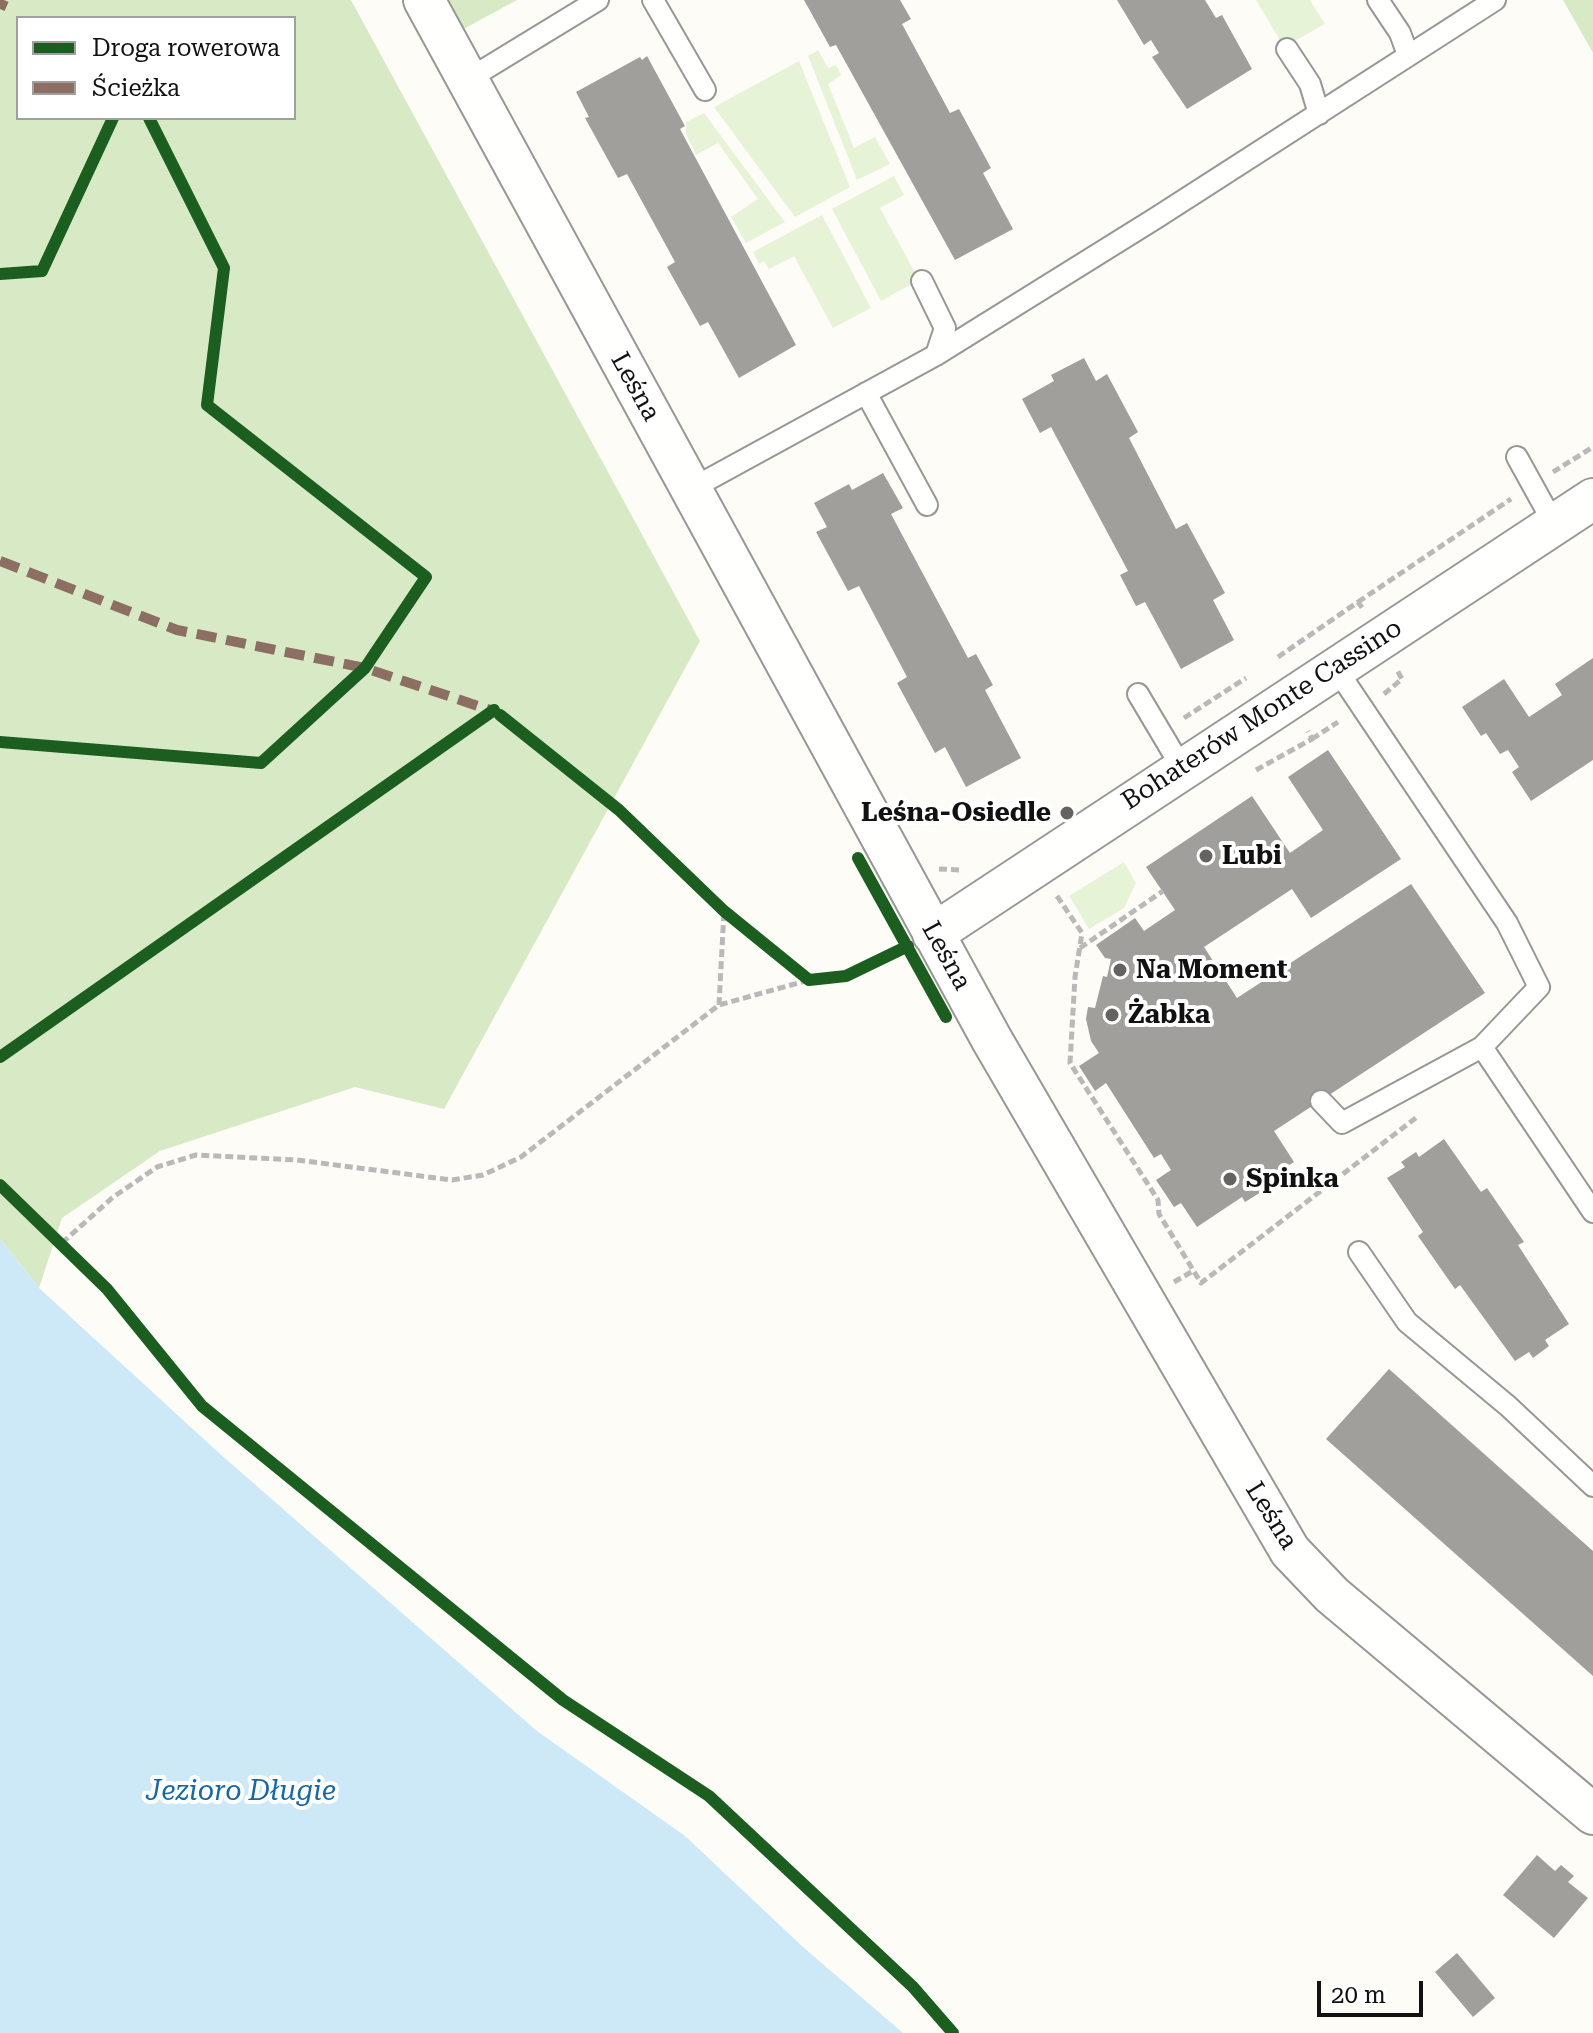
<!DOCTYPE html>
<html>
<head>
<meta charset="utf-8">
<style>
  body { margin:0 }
  #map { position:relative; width:1593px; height:2033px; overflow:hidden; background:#fdfcf7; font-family:"Roboto Serif",serif }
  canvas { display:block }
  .legend { position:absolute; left:16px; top:16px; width:280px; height:104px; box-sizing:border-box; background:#fff; border:2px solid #a0a0a0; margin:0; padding:10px 14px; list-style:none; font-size:24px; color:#111 }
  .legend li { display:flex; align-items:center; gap:16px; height:40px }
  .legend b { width:40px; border:2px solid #a0a0a0 }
  .scale { position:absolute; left:1317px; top:1981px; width:106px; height:36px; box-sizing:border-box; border:4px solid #111; border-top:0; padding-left:10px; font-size:24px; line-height:28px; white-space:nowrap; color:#111; -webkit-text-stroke:6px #fff; paint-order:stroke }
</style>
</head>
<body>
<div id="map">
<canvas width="1593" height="2033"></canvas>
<ul class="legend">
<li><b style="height:10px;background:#1b5e20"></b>Droga rowerowa</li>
<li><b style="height:10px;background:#8d6e63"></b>Ścieżka</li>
</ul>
<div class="scale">20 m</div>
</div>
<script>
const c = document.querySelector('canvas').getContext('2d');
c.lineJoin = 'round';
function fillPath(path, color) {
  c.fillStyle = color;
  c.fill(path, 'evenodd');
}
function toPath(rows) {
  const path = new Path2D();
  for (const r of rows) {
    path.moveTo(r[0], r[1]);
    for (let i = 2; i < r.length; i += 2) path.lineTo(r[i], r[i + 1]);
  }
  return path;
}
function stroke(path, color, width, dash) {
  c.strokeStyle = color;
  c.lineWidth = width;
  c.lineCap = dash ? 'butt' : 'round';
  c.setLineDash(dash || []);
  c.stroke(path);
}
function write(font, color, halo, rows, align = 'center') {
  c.font = font + ' "Roboto Serif",serif';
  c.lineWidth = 8;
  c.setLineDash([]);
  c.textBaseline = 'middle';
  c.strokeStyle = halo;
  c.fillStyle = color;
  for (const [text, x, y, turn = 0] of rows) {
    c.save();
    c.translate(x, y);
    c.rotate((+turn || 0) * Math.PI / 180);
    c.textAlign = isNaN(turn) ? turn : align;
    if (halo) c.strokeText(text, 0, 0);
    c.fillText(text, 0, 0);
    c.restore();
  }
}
const green = toPath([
  [1256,0,1310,0,1325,24,1284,47],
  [818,50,828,68,836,65,841,75,828,84,854,148,875,137,890,164,857,180,808,56],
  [799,61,850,187,795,217,714,107],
  [704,113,785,222,746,243,731,217,758,199,718,143,696,155,686,134,686,122],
  [894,176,904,195,880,208,919,280,881,301,832,209],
  [822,215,871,308,833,328,794,256,769,269,764,261,759,264,753,252],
  [1124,862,1136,883,1124,908,1089,929,1069,896]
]);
const forest = toPath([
  [0,0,351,0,700,641,444,1109,355,1087,160,1151,62,1218,39,1288,0,1239],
  [18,18,294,18,294,118,18,118],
  [443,0,517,0,458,32],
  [1563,0,1593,0,1593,53]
]);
const water = toPath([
  [0,1239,39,1288,219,1453,537,1731,685,1836,803,1947,903,2033,0,2033]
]);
const building = toPath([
  [804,0,900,0,911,19,902,24,950,113,959,109,991,168,983,173,1013,229,955,260,836,45,830,47],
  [1117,0,1205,0,1216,18,1222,15,1252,69,1187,109,1152,57,1159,53,1151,40,1144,45],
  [647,56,685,126,680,129,796,345,739,378,708,322,700,326,667,267,675,262,627,174,618,178,585,118,589,117,576,92,640,57,642,60],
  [1084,358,1096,381,1107,374,1138,432,1129,438,1176,529,1187,523,1225,593,1213,600,1234,640,1181,669,1145,602,1136,606,1120,575,1128,571,1051,427,1040,433,1022,399,1054,381,1051,375],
  [883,473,903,508,891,514,968,658,976,654,993,685,985,690,1021,758,966,787,945,747,935,753,897,683,907,677,859,586,848,591,816,532,827,527,814,503,849,484,852,490],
  [1593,658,1593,760,1531,801,1512,772,1519,767,1508,750,1500,754,1486,733,1481,736,1462,707,1504,679,1529,717,1562,695,1555,684],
  [1328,750,1401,859,1311,918,1292,889,1204,947,1237,998,1411,884,1485,993,1274,1131,1294,1162,1262,1183,1266,1189,1245,1202,1242,1197,1197,1227,1181,1203,1174,1207,1156,1180,1171,1170,1161,1154,1154,1158,1106,1083,1095,1091,1079,1066,1099,1053,1091,1041,1086,1019,1088,1007,1095,1008,1103,976,1107,977,1111,959,1105,958,1096,945,1135,918,1144,931,1175,910,1146,867,1252,796,1290,853,1323,830,1288,777],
  [1444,1139,1481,1192,1487,1188,1524,1242,1518,1245,1569,1324,1545,1340,1549,1346,1533,1358,1529,1352,1515,1361,1460,1285,1455,1289,1418,1236,1423,1232,1387,1178,1405,1167,1401,1162,1416,1152,1419,1157],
  [1389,1369,1593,1551,1593,1676,1326,1439],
  [1537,1855,1555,1871,1561,1865,1574,1876,1568,1882,1588,1898,1554,1938,1503,1895],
  [1457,1953,1495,1998,1473,2017,1435,1972]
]);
const path = toPath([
  [1553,472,1593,447],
  [1358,602,1511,499],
  [1278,657,1358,602,1363,609],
  [1384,694,1402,679,1397,670],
  [1184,718,1246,678],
  [1312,739,1338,722],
  [1256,770,1312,739,1308,731],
  [939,869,961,870],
  [1057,896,1082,933,1075,977,1070,1063,1158,1200,1159,1214,1201,1283,1417,1117],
  [1080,948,1163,891],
  [719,1005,724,911],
  [62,1243,112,1198,157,1167,196,1155,297,1160,452,1180,483,1175,521,1157,719,1005,809,980],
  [1174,1282,1193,1271]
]);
const lane = toPath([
  [653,0,705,90],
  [1378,0,1400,33,1408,55],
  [1287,49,1310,84,1319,114],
  [467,80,598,0],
  [922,281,945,328,936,355],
  [866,393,927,505],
  [1517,457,1554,524],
  [691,489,936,355,1156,218,1495,0],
  [1138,694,1182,768],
  [1482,1047,1593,1212],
  [1321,1101,1342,1123,1482,1047,1539,987,1507,923,1335,667],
  [1359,1252,1407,1322,1508,1406,1593,1486]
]);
const street = toPath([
  [424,0,992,1040,1290,1551,1332,1595,1593,1814],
  [933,934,1593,499]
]);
const quiet = toPath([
  [0,9,4,0],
  [0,561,177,630,365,668,496,712]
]);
const cycleway = toPath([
  [0,274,42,271,113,118],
  [500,715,619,810,724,911,809,980,846,976,908,946],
  [0,742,261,763,365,668,426,577,207,405,224,268,149,118],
  [858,858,946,1017],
  [0,1057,494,710],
  [0,1185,107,1289,202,1406,563,1700,709,1796,913,1987,953,2033]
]);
const markers = [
  [1067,813,8,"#646362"],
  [1206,856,8,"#646362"],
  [1120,970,8,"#646362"],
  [1112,1015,8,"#646362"],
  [1230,1179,8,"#646362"]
];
const streetNames = [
  ["Leśna",635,387,61],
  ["Bohaterów Monte Cassino",1262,715,-33],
  ["Leśna",946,956,61],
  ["Leśna",1271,1516,58]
];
const poiNames = [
  ["Leśna-Osiedle",1051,813,"right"],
  ["Lubi",1222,856],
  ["Na Moment",1136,970],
  ["Żabka",1128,1015],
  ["Spinka",1246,1179]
];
const waterNames = [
  ["Jezioro Długie",241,1792]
];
fillPath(green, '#e7f3d7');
fillPath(forest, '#d8eac5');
fillPath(water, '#cde8f7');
fillPath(building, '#a19f9c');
stroke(lane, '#979795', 24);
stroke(street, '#979795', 44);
stroke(path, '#b9b9b8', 5, [8, 4]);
stroke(lane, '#fffffe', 20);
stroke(street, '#fffffe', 40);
stroke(quiet, '#8d6e63', 10, [20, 10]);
stroke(cycleway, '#1b5e20', 12);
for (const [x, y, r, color] of markers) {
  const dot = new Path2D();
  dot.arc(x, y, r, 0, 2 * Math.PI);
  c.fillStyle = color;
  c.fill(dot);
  stroke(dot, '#fff', 3);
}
write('26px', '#111', '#fff', streetNames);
write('bold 26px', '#111', '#fff', poiNames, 'left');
write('italic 28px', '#1768a6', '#fff', waterNames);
</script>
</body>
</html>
